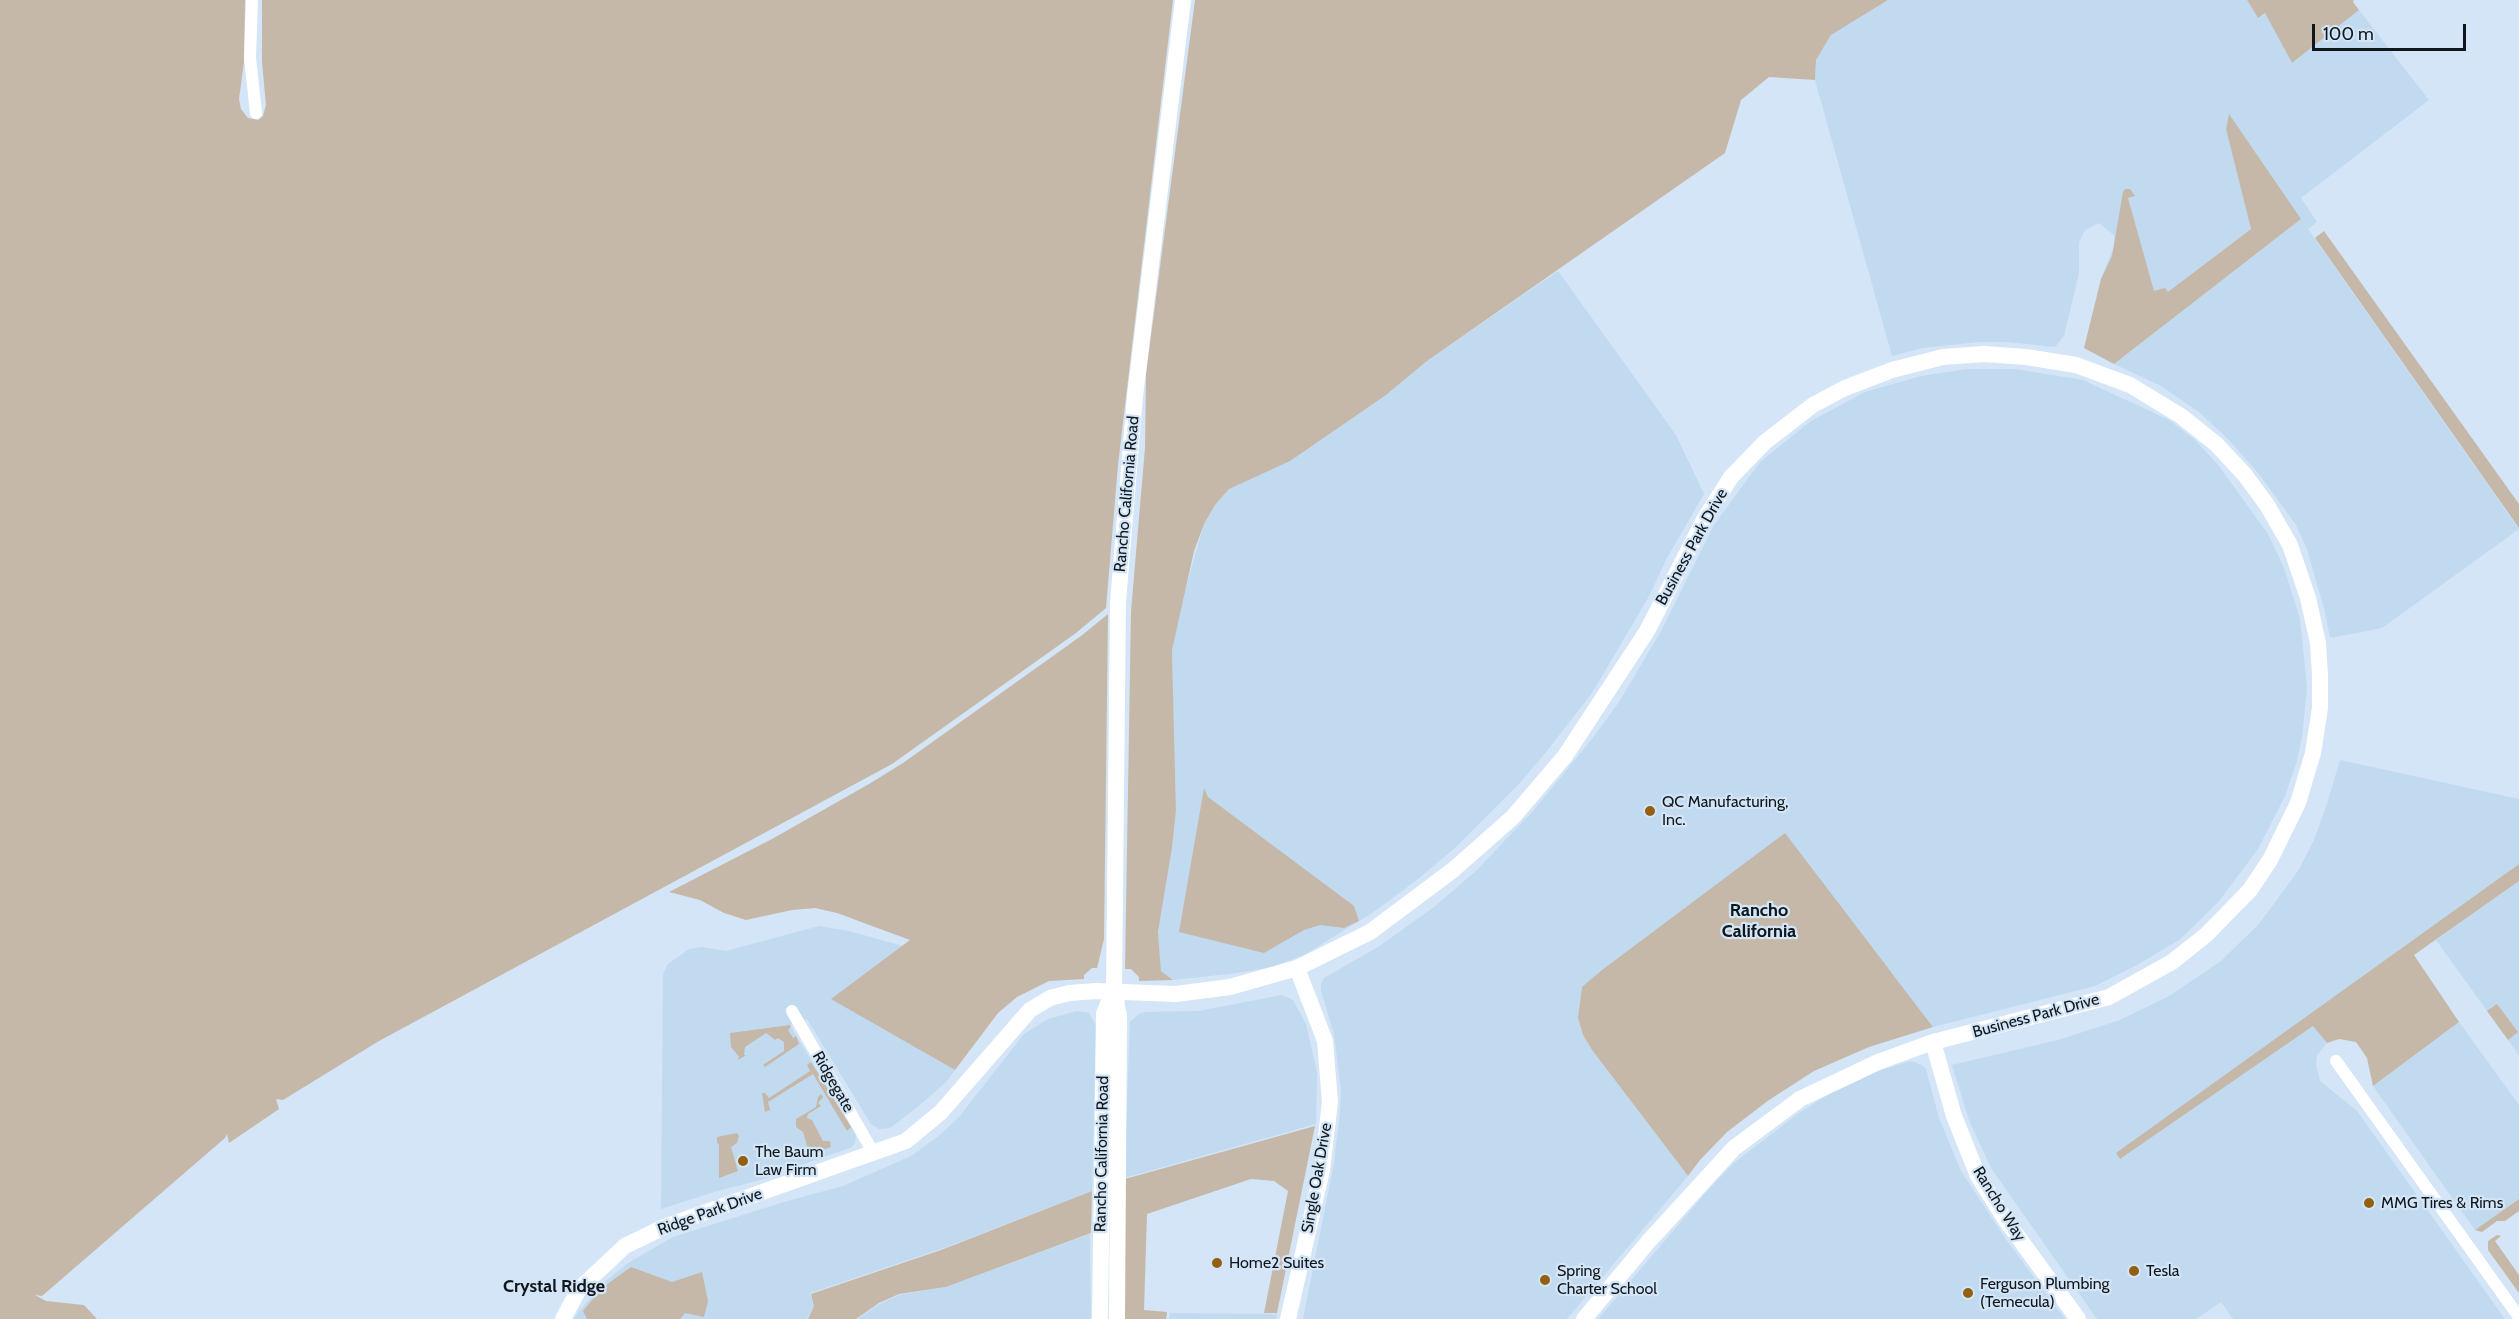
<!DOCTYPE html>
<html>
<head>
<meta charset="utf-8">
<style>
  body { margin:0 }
  #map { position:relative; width:2519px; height:1319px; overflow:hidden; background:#d3e5f6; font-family:Cabin,sans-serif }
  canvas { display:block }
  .scale { position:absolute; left:2312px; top:24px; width:154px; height:27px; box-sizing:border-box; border:3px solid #10171c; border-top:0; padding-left:8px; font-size:18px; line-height:21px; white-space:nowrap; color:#10171c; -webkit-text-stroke:4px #d3e5f6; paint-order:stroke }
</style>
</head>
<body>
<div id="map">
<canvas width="2519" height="1319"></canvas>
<div class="scale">100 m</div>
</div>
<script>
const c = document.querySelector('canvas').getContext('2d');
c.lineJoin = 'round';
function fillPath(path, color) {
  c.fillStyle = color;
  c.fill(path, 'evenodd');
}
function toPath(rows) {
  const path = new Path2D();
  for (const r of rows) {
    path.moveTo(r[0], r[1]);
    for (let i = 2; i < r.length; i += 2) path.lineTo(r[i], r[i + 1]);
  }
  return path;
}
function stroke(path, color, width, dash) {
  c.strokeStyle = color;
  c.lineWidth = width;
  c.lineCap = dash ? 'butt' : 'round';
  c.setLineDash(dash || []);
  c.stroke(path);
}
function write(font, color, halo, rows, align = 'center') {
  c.font = font + ' Cabin,sans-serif';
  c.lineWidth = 4.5;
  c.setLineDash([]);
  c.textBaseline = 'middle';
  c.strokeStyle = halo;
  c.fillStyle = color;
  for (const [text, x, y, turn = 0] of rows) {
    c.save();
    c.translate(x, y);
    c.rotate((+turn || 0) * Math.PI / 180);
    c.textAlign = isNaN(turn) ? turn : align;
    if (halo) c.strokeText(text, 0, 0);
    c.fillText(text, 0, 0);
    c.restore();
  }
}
const built = toPath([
  [1888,0,2247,0,2258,18,2265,13,2292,63,2359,10,2429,100,2301,198,2317,222,2308,229,2519,529,2382,628,2330,638,2325,612,2307,549,2296,525,2259,474,2227,438,2199,412,2161,386,2114,364,2301,219,2229,115,2226,129,2251,229,2091,352,2084,348,2101,279,2115,244,2114,235,2099,223,2085,230,2079,242,2079,273,2064,336,2055,347,2006,342,1979,342,1922,348,1892,356,1815,80,1816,60,1831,35],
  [1558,271,1676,435,1704,494,1667,558,1648,598,1592,693,1546,752,1519,784,1456,847,1418,879,1375,911,1304,955,1272,967,1237,973,1173,980,1161,971,1158,932,1172,848,1176,811,1172,650,1177,619,1204,524,1215,505,1229,489,1312,446,1386,395,1427,361],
  [1968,369,2015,369,2083,380,2169,420,2195,440,2219,466,2268,534,2284,568,2300,619,2307,687,2302,738,2296,764,2285,796,2258,849,2219,901,2200,920,2179,940,2137,965,2095,986,1933,1027,1889,969,1578,1018,1583,1035,1592,1050,1688,1176,1567,1319,1303,1319,1334,1163,1340,1112,1341,1091,1334,1034,1321,991,1321,984,1324,978,1378,947,1434,907,1476,871,1533,811,1592,739,1619,702,1660,633,1714,525,1760,462,1811,421,1865,392,1921,376],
  [2340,760,2519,799,2519,864,2117,1153,2121,1158,2313,1025,2327,1043,2317,1055,2316,1065,2320,1081,2357,1111,2505,1319,2233,1319,2221,1302,2196,1319,2097,1319,1991,1168,1969,1120,1952,1065,2058,1040,2120,1020,2171,995,2221,961,2259,924,2298,871,2314,840,2326,807],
  [2519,881,2519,1055,2436,940],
  [819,926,849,931,903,946,937,1059,955,1070,946,1082,915,1109,890,1128,879,1129,871,1124,807,1019,790,1025,856,1135,855,1143,852,1147,790,1169,785,1169,768,1178,714,1192,661,1209,663,974,668,964,689,949,702,947,726,951],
  [1282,995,1293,1000,1306,1024,1317,1073,1316,1124,1124,1178,1130,1022,1140,1013,1146,1012,1199,1011],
  [1077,1011,1089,1013,1096,1026,1092,1191,941,1249,810,1293,814,1306,807,1319,573,1319,602,1284,628,1263,673,1237,784,1202,843,1186,911,1156,940,1135,959,1117,1024,1034,1048,1019],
  [2459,1022,2519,1105,2519,1199,2475,1230,2373,1086],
  [1911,1061,1922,1065,1926,1069,1939,1118,1961,1171,2005,1238,2065,1319,1598,1319,1708,1190,1734,1163,1799,1113,1829,1094,1881,1070],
  [1090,1234,1091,1319,857,1319,880,1304,899,1295,946,1287],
  [1170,1313,1277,1314,1276,1319,1169,1319]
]);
const green = toPath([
  [0,0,245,0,244,62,239,99,241,109,248,118,258,120,263,116,266,105,262,62,262,0,1173,0,1118,465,1106,608,1076,633,892,764,379,1041,283,1100,276,1099,279,1109,229,1143,227,1134,225,1138,42,1296,35,1295,46,1301,84,1305,97,1319,0,1319],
  [1195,0,1888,0,1831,35,1816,60,1815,80,1769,77,1741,100,1725,153,1427,361,1386,395,1312,446,1290,461,1229,489,1215,505,1204,524,1194,551,1172,650,1176,811,1172,848,1158,932,1161,971,1173,980,1139,981,1139,977,1131,969,1125,969,1131,611,1145,448,1146,374],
  [2247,0,2354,0,2353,2,2359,10,2292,63,2265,13,2258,18],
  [2229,114,2301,219,2114,364,2084,348,2101,279,2112,256,2123,192,2125,189,2130,189,2135,196,2128,198,2154,291,2165,288,2168,292,2251,229,2226,129],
  [2324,231,2519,504,2519,528,2315,238],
  [1108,614,1104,939,1097,968,1092,968,1084,975,1084,979,1049,981,1017,997,998,1013,955,1070,831,999,910,940,837,913,815,908,792,910,746,920,724,913,700,900,669,892,772,839,869,784,903,763,1081,636],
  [1204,788,1208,797,1354,906,1359,921,1344,928,1320,925,1304,930,1264,953,1179,932],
  [1785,833,1933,1027,1869,1047,1814,1071,1769,1100,1727,1132,1700,1160,1688,1176,1592,1050,1583,1035,1578,1018,1582,987,1602,970],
  [2519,864,2519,881,2414,955,2459,1022,2373,1086,2367,1058,2356,1042,2339,1039,2327,1043,2313,1026,2120,1159,2116,1153],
  [2497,1004,2518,1032,2508,1040,2487,1011],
  [790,1025,791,1027,788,1030,793,1038,796,1036,799,1044,765,1067,763,1065,784,1051,784,1042,778,1038,775,1040,766,1033,745,1047,744,1055,746,1055,738,1060,739,1057,731,1047,730,1033],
  [811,1062,851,1127,847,1131,813,1074,768,1102,770,1110,765,1112,762,1093,765,1093,769,1098,810,1071,807,1065],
  [821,1094,823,1097,818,1103,821,1106,808,1114,807,1118,812,1120,823,1141,830,1141,831,1147,808,1155,803,1151,808,1149,803,1132,796,1127,796,1119,816,1107,818,1097],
  [1315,1126,1277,1313,1264,1313,1288,1191,1274,1181,1251,1179,1147,1214,1144,1310,1167,1312,1166,1319,1124,1319,1125,1179],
  [737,1133,739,1136,737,1143,731,1147,738,1171,719,1178,719,1144,717,1143,717,1137],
  [1092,1191,1091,1233,946,1287,899,1294,879,1303,856,1319,808,1319,814,1306,811,1294,941,1250],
  [2519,1199,2519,1211,2505,1221,2497,1221,2482,1232,2475,1230],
  [2497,1235,2501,1236,2495,1241,2519,1275,2519,1293,2488,1250,2488,1241],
  [631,1267,672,1282,702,1272,708,1301,704,1317,685,1313,680,1319,587,1319,583,1311,602,1288]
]);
const street = toPath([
  [252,0,250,58,256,113],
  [792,1011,873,1152],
  [2336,1061,2519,1317]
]);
const secondary = toPath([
  [1933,1042,1954,1116,1978,1176,2005,1219,2078,1319],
  [563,1319,579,1289,625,1246,664,1227,906,1141,941,1112,1030,1010,1050,998,1069,993,1096,991,1176,994,1230,987,1297,968,1370,932,1453,870,1513,817,1565,756,1647,631,1705,518,1731,477,1765,442,1813,405,1845,388,1892,370,1943,357,1984,354,2026,357,2076,365,2130,385,2181,416,2216,444,2245,475,2267,505,2290,545,2308,598,2318,643,2320,675,2320,708,2313,753,2298,803,2270,860,2250,890,2206,935,2172,962,2109,997,1933,1042,1878,1062,1800,1099,1734,1148,1648,1242,1584,1319],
  [1100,1319,1104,1014,1113,991],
  [1117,1319,1119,1016,1114,990,1118,602,1135,396,1183,0],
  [1288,1319,1322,1170,1330,1102,1325,1041,1297,968]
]);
const markers = [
  [1650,811,6,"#926010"],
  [743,1161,6,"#926010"],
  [2369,1203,6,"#926010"],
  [1217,1263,6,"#926010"],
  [2134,1271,6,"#926010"],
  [1545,1280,6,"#926010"],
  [1968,1293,6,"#926010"]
];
const streetNames = [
  ["Rancho California Road",1127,494,-85],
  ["Business Park Drive",1692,547,-61],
  ["Business Park Drive",2036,1016,-15],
  ["Ridgegate",833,1082,60],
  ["Rancho California Road",1102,1154,-89],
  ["Single Oak Drive",1317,1178,-80],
  ["Rancho Way",1999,1204,58],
  ["Ridge Park Drive",710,1212,-20]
];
const poiNames = [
  ["QC Manufacturing,",1662,802],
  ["Inc.",1662,820],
  ["The Baum",755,1152],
  ["Law Firm",755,1170],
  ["MMG Tires & Rims",2381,1203],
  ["Home2 Suites",1229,1263],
  ["Spring",1557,1271],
  ["Charter School",1557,1289],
  ["Tesla",2146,1271],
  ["Ferguson Plumbing",1980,1284],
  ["(Temecula)",1980,1302]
];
const neighbourhoodNames = [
  ["Rancho",1759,911],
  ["California",1759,932],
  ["Crystal Ridge",554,1287]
];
fillPath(built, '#c1daf0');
fillPath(green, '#c5b8a8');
stroke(street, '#fff', 12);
stroke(secondary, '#fff', 16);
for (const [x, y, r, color] of markers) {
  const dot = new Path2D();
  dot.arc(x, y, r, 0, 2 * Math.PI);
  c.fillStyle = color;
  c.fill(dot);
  stroke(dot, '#d3e5f6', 2);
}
write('16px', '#10171c', '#d3e5f6', streetNames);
write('16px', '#10171c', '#d3e5f6', poiNames, 'left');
write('bold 18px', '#10171c', '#d3e5f6', neighbourhoodNames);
</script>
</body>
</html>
